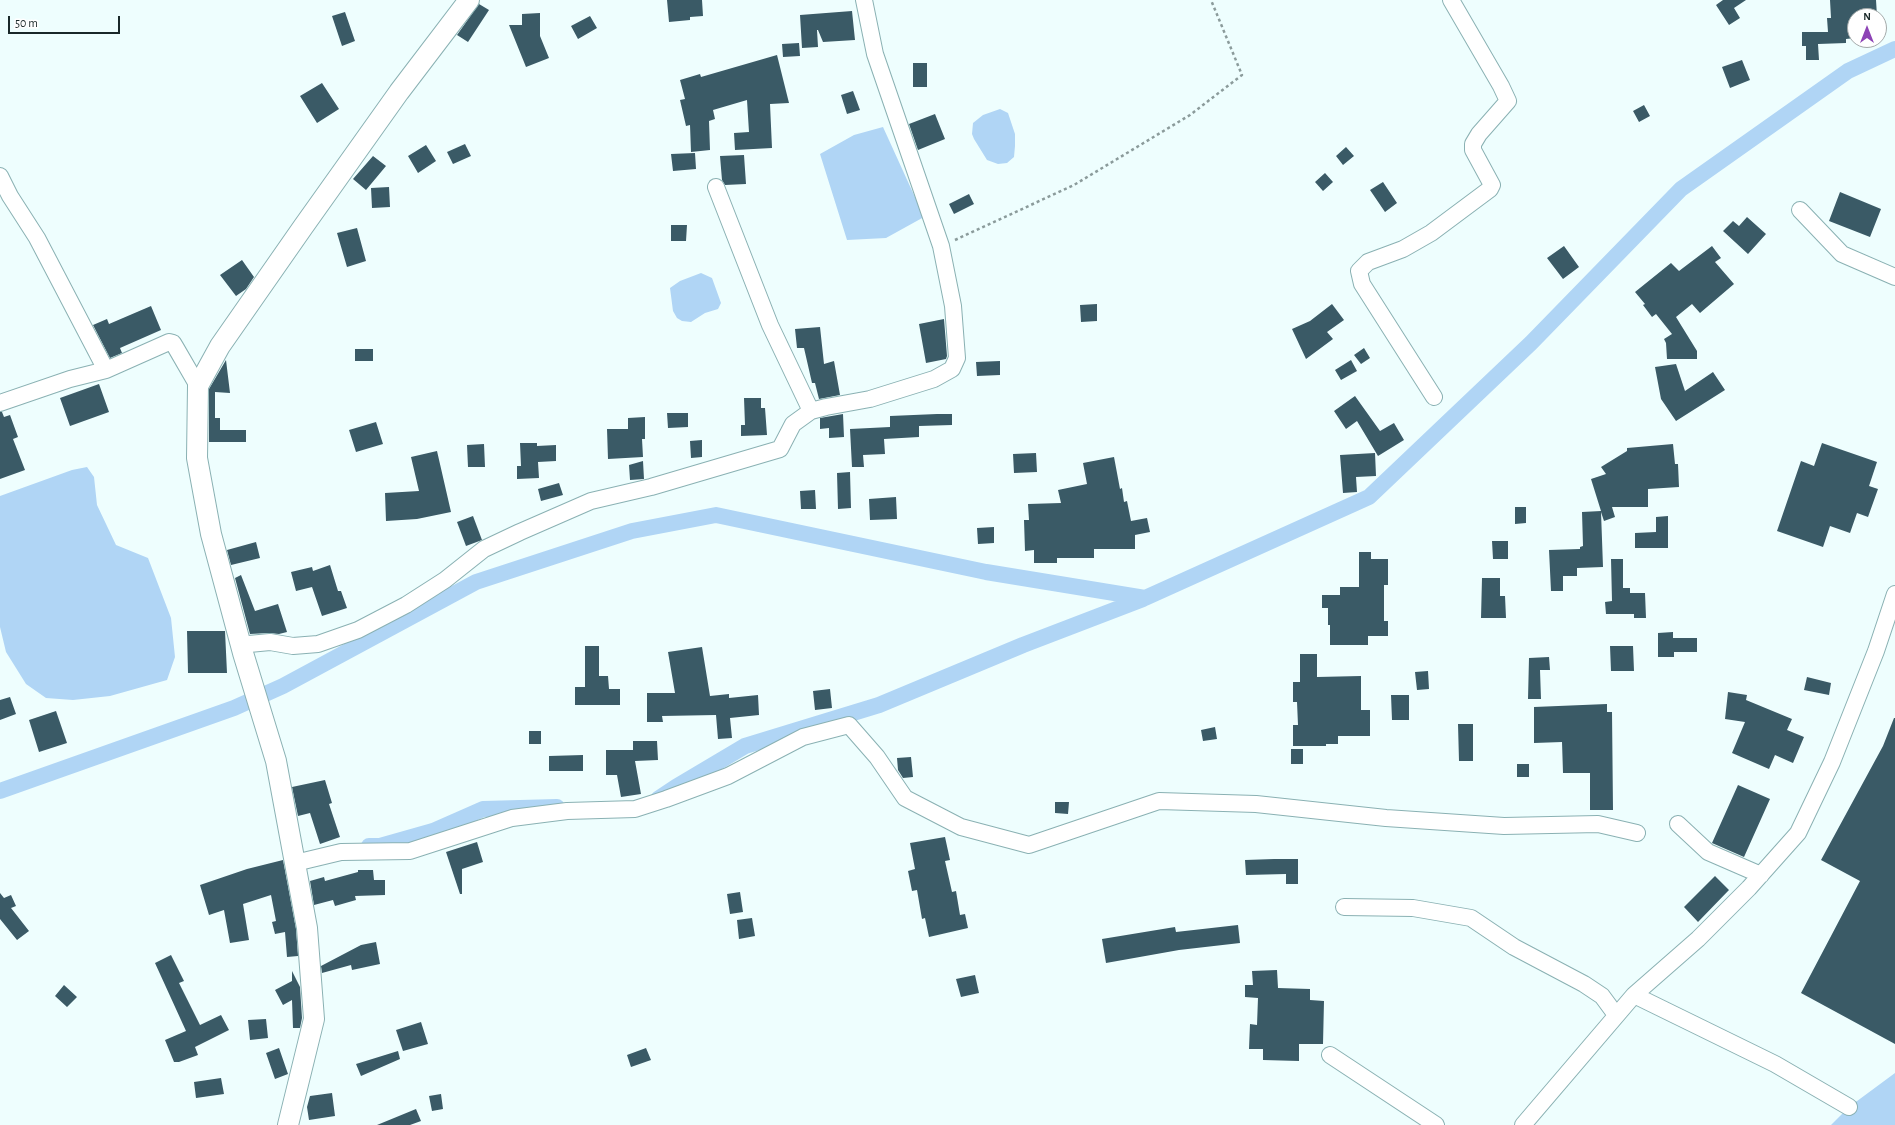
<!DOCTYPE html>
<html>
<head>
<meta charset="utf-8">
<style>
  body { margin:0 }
  #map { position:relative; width:1895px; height:1125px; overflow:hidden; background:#eefefe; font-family:"Alegreya Sans",sans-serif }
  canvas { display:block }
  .north { position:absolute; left:1847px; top:8px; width:40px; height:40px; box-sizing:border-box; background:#fff; border:1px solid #a3a9a9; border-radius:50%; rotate:0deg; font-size:11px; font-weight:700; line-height:16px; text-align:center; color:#192829 }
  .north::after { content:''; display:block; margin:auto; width:14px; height:18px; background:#8d43b5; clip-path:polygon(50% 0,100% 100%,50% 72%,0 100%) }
  .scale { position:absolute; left:8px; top:16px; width:112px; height:18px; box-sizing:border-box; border:2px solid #192829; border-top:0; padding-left:5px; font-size:12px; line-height:14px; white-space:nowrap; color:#192829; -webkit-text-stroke:3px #fff; paint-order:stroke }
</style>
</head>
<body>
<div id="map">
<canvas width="1895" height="1125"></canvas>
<div class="north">N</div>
<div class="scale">50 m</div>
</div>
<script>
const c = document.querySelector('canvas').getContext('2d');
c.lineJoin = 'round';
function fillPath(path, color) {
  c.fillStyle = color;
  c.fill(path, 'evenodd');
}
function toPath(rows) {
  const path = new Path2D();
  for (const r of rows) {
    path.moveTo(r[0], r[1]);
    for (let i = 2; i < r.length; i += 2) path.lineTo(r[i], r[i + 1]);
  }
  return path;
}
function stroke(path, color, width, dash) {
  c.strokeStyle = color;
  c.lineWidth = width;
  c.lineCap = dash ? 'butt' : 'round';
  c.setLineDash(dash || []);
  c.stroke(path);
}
const water = toPath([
  [1000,109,1008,113,1015,134,1015,146,1014,157,1007,163,998,164,987,160,974,139,972,134,973,123,983,115],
  [883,127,924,217,886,238,847,240,820,154,854,135],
  [701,273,712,278,721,303,718,309,705,313,691,322,682,321,677,318,673,311,670,288,680,281],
  [87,467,94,477,97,505,116,545,148,558,171,618,175,657,167,680,110,696,73,700,46,698,26,684,6,652,0,627,0,496,72,470],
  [1895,1073,1895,1125,1831,1125,1849,1107]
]);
const canal = toPath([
  [0,791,234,708,283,686,476,582,632,531,716,515,986,572,1145,598,1369,497,1531,343,1681,189,1848,71,1895,49],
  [658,799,676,787,745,746,879,705,1023,645,1143,599],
  [369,846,380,846,433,831,483,809,557,807]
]);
const building = toPath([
  [667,0,702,0,703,16,690,17,690,20,669,22],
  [1723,0,1746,0,1734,8,1740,18,1729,25,1716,5],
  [1830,0,1876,0,1877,16,1855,16,1855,38,1846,39,1846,43,1818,44,1819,60,1806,60,1806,46,1802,46,1802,32,1828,32,1827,18,1831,18],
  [479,4,489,10,468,42,457,35],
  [852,11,855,40,823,42,818,30,817,30,818,47,802,48,800,15],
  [345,12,355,41,342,46,332,16],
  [540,13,540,36,549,58,526,67,509,25,522,25,522,14],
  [590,16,597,28,578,39,571,26],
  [799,43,800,56,783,57,782,44],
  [777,55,789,103,770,104,772,148,735,150,734,133,749,132,747,100,713,110,715,119,709,121,710,150,691,152,690,125,686,126,680,100,685,99,680,80,700,74,701,77],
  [1742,60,1750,80,1730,88,1722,67],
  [913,63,927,63,927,87,913,87],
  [322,83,339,109,317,123,300,96],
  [853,91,860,110,847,114,841,95],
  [1644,105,1650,116,1639,122,1633,111],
  [935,114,945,139,918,150,909,124],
  [465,144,471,156,453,164,447,152],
  [426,145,436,161,418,173,408,156],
  [1346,147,1354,156,1343,165,1336,156],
  [695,153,696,169,673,171,671,154],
  [744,155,746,184,725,185,722,180,720,156],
  [373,156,386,166,366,190,353,179],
  [1325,173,1333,182,1323,191,1315,182],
  [1383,182,1397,203,1385,212,1370,190],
  [389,187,390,207,372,208,371,188],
  [1840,192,1881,209,1870,237,1829,221],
  [969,194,974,204,954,214,949,204],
  [1747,217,1766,234,1748,254,1723,231,1733,221,1739,226],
  [671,225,687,225,686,241,671,241],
  [357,228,366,261,347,267,337,233],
  [1564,246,1579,267,1563,279,1547,258],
  [1712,246,1721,258,1715,262,1734,284,1700,313,1692,304,1676,317,1697,351,1697,359,1667,359,1666,343,1664,339,1672,334,1656,314,1652,317,1643,305,1645,304,1635,292,1671,263,1679,271],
  [242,260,254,277,246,289,236,296,220,275],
  [1097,304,1097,321,1081,322,1080,305],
  [1332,304,1344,320,1327,332,1333,339,1306,359,1292,329,1310,321],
  [151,306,161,330,120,348,122,353,110,358,93,325,107,319,109,324],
  [944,319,947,356,946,359,926,363,919,324],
  [820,327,824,364,834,361,840,395,819,399,815,383,812,383,804,348,797,348,795,329],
  [1364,348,1370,358,1361,364,1354,355],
  [355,349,373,349,373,361,355,361],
  [226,360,230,393,215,392,215,418,220,418,220,430,246,430,246,442,209,442,209,389],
  [1351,360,1357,371,1341,380,1335,370],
  [1000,361,1000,375,977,376,976,362],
  [1676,364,1685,391,1713,372,1725,390,1676,421,1661,399,1655,367],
  [99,384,109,412,70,426,60,398],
  [1355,396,1380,431,1394,423,1404,440,1378,456,1357,421,1346,429,1334,411],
  [744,398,761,398,761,408,765,408,767,435,741,436,741,425,745,425],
  [0,412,2,412,4,417,10,415,18,437,13,439,25,470,0,479],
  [667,413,688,413,688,427,668,428],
  [843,414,844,437,829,438,829,428,820,429,820,418],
  [937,414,952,414,952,425,919,426,919,437,884,439,885,454,863,455,864,467,852,467,850,429,890,427,890,416],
  [645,417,645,439,642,439,643,457,608,459,607,429,628,429,628,418],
  [376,422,383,444,356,452,349,430],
  [702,440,702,457,691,458,690,441],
  [520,443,537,443,537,446,556,445,556,461,538,462,539,478,517,479,517,466,521,466],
  [1822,443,1877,462,1869,486,1878,489,1868,517,1857,513,1850,533,1830,526,1823,547,1777,531,1801,461,1814,466],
  [484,444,485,467,468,467,467,445],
  [1673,444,1675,464,1678,464,1679,487,1648,489,1648,507,1612,507,1615,517,1604,521,1601,512,1603,567,1577,568,1577,576,1563,576,1563,591,1551,591,1549,550,1580,549,1580,547,1583,546,1582,512,1601,511,1591,479,1606,474,1601,467,1627,451,1627,448],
  [437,451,451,512,417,519,386,521,385,493,419,491,411,457],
  [1036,453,1037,472,1014,473,1013,454],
  [1375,453,1376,476,1356,477,1357,492,1343,493,1340,455],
  [1114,457,1120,489,1122,488,1124,502,1127,501,1131,521,1147,518,1150,532,1135,535,1135,549,1094,549,1094,558,1057,558,1057,563,1034,563,1034,550,1025,551,1024,520,1029,520,1028,504,1061,503,1058,490,1087,484,1083,463],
  [643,461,644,479,630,480,629,465],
  [850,472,851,508,838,509,837,473],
  [559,483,563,495,541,501,538,489],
  [815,490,816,509,801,509,800,491],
  [896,497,897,519,870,520,869,499],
  [1515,507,1526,507,1526,523,1515,524],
  [473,516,482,540,466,546,457,522],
  [1668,516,1668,548,1635,548,1635,533,1656,532,1656,517],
  [994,527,994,543,978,544,977,528],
  [1492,541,1508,541,1508,559,1493,559],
  [256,542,260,558,231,565,227,550],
  [1359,552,1371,552,1371,559,1388,559,1388,585,1384,585,1384,621,1388,621,1388,636,1368,636,1368,645,1330,645,1330,625,1328,625,1328,608,1322,608,1322,595,1340,595,1340,587,1359,587],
  [1611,559,1623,559,1623,588,1630,588,1630,593,1645,593,1646,618,1634,618,1634,614,1606,614,1605,602,1612,601],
  [330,565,338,591,341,591,347,608,322,616,312,587,296,591,291,572,312,567,313,571],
  [241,575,255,611,278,604,287,632,279,634,269,633,250,634,235,578],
  [1482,578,1500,578,1500,596,1505,596,1506,618,1481,618],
  [187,631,225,631,227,673,188,673],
  [1673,632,1673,638,1697,638,1697,652,1674,652,1674,657,1658,657,1658,633],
  [585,646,599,646,599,676,608,676,609,689,620,689,620,705,575,705,575,687,585,687],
  [1610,646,1633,646,1634,671,1611,671],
  [702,647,710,696,729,694,729,698,758,695,759,715,730,718,732,738,718,739,716,715,662,716,663,722,647,722,647,693,675,693,668,652],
  [1300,654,1317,654,1317,677,1361,676,1361,710,1370,710,1370,736,1338,736,1338,744,1326,744,1326,746,1293,746,1293,725,1298,725,1297,702,1293,702,1293,682,1300,682],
  [1549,657,1550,670,1540,670,1541,699,1528,699,1529,658],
  [1428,671,1429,689,1417,690,1415,672],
  [1807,677,1831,683,1829,695,1804,690],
  [830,689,832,708,815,710,813,691],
  [1728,692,1747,695,1746,700,1792,719,1787,730,1804,737,1793,763,1775,755,1769,769,1732,753,1745,722,1725,719],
  [1391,695,1409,695,1409,720,1392,720],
  [10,697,16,714,0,720,0,700],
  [1607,704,1607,712,1612,712,1613,810,1590,810,1590,773,1563,773,1562,742,1534,743,1534,707],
  [56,711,67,743,39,752,29,720],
  [1894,718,1895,718,1895,1044,1801,993,1860,881,1821,860,1883,746],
  [1458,724,1473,724,1473,761,1459,761],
  [1215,727,1217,739,1203,741,1201,730],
  [529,731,541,731,541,744,529,744],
  [633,741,657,741,658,760,635,761,641,794,621,797,617,775,606,775,606,750,633,750],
  [1291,749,1303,749,1303,764,1291,764],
  [583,755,583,771,549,771,549,756],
  [911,757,913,777,903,778,898,770,897,758],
  [1517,764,1529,764,1529,777,1517,777],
  [325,780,332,803,329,804,340,837,320,844,310,813,298,816,292,787],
  [1738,785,1770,799,1744,857,1712,843],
  [1055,802,1069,802,1068,814,1055,813],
  [945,837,950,860,945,861,952,892,956,891,960,915,965,914,968,928,929,937,925,918,922,919,917,890,912,891,908,871,915,869,910,843],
  [477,842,483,862,462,869,462,894,460,894,446,852],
  [1274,859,1298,859,1298,884,1286,884,1286,874,1246,875,1245,860],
  [283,860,296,929,298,956,287,957,285,932,275,934,272,922,276,921,271,895,243,904,249,940,230,943,224,910,209,915,200,885,247,869],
  [358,870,373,870,374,880,385,880,385,895,355,896,356,900,335,906,333,900,314,905,310,881,324,877,325,881,358,872],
  [1715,876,1729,890,1698,922,1684,907],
  [740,892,743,912,730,914,727,894],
  [0,893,4,898,11,895,16,906,11,908,29,931,17,940,0,919],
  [752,918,755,936,739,939,737,920],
  [1238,925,1240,943,1179,950,1106,963,1102,939,1175,927,1176,932],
  [376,942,380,964,352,970,351,965,322,973,321,966,361,945],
  [171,955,184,981,179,983,200,1025,221,1015,229,1030,195,1047,198,1055,179,1062,174,1062,165,1040,186,1031,155,963],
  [1277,970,1278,988,1310,989,1310,1000,1324,1001,1323,1044,1299,1044,1299,1061,1263,1060,1263,1049,1249,1049,1250,1024,1257,1025,1258,998,1245,997,1245,985,1253,985,1252,971],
  [292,971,300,987,302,1018,300,1028,293,1028,292,1000,283,1005,275,990,292,981],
  [975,975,979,993,961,997,956,979],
  [64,985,77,997,67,1007,55,996],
  [266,1019,268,1038,250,1040,248,1020],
  [421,1022,428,1044,403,1051,396,1030],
  [279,1048,288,1074,275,1079,266,1053],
  [646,1048,651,1060,631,1067,627,1055],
  [398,1051,400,1059,361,1076,356,1064],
  [221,1078,224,1094,196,1098,194,1082],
  [332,1093,335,1116,309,1120,307,1107,310,1096],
  [441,1094,443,1109,432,1111,429,1096],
  [416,1109,421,1121,410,1125,377,1125]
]);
const path = toPath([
  [955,240,1074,185,1190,115,1242,75,1211,0]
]);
const minor = toPath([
  [0,176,10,196,37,238,106,370],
  [1800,210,1842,254,1895,277],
  [1434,397,1362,284,1359,271,1368,262,1403,249,1431,233,1490,189,1492,185,1473,150,1473,144,1479,134,1508,101,1501,86,1451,0],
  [0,403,70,379,106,370,169,342,173,343,176,348,198,386],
  [811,411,826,407,870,399,934,379,952,369,957,358,953,306,941,246,875,54,864,0],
  [242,649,249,644,270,642,293,646,318,644,358,630,406,605,445,580,484,549,520,532,591,501,651,487,780,449,793,424,811,411,770,325,716,187],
  [1678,824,1708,852,1761,875],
  [295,863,341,852,410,851,512,818,567,811,635,809,666,799,728,776,803,737,849,725,877,757,905,798,961,827,1029,845,1159,801,1256,804,1386,818,1504,826,1598,824,1637,833],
  [1344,907,1413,908,1471,918,1514,947,1584,984,1602,996,1616,1015],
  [1634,995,1775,1064,1849,1107],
  [1330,1055,1436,1125],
  [1523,1125,1634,995,1698,939,1749,888,1798,833,1832,762,1876,651,1895,594]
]);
const major = toPath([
  [288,1125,314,1019,307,928,276,761,243,653,211,534,197,458,198,386,220,346,303,227,399,92,469,0]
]);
fillPath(water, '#b0d5f5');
stroke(canal, '#b0d5f5', 16);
fillPath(building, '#3a5a66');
stroke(minor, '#8ab1b3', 18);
stroke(major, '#8ab1b3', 22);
stroke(path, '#8b9b9b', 2.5, [3, 3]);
stroke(minor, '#fff', 16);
stroke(major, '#fff', 20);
</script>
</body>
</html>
